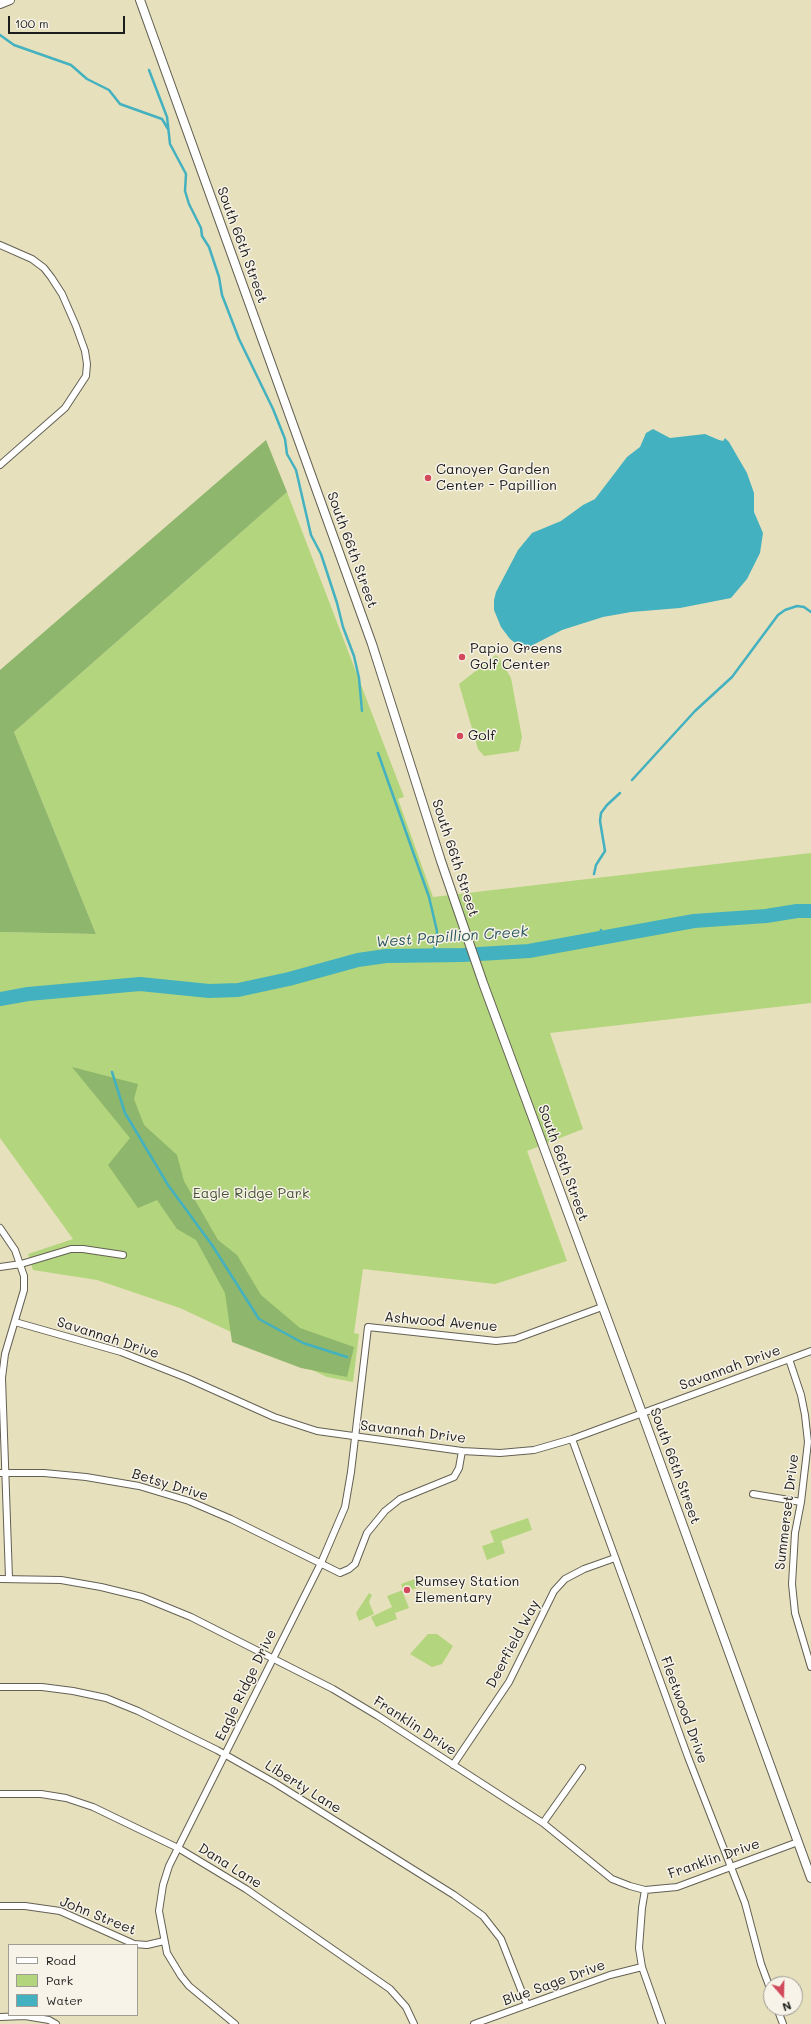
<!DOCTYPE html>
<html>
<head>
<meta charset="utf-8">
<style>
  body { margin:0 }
  #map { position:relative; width:811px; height:2024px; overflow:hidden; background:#e7e0bc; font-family:Mali,sans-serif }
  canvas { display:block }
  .legend { position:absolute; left:8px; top:1944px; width:130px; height:72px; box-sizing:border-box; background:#f7f3e8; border:1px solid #9f9d96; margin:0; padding:5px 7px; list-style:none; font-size:12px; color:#1c1c1c }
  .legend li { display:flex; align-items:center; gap:8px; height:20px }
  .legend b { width:20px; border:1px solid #9f9d96 }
  .north { position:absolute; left:763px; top:1976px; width:40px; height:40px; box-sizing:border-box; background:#f7f3e8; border:1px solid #9f9d96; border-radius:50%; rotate:160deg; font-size:11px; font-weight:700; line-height:16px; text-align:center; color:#1c1c1c }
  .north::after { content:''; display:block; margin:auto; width:14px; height:18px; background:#d1495b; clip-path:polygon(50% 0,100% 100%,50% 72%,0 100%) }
  .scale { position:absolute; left:8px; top:16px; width:117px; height:18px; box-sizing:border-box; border:2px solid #1c1c1c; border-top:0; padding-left:5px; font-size:12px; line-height:14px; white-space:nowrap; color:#1c1c1c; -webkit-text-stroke:3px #f7f3e8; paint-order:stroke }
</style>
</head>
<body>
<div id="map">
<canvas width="811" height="2024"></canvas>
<ul class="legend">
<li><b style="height:5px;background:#fff"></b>Road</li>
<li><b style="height:11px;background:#b3d57d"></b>Park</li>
<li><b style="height:11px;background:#43b1bf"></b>Water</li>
</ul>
<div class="north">N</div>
<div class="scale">100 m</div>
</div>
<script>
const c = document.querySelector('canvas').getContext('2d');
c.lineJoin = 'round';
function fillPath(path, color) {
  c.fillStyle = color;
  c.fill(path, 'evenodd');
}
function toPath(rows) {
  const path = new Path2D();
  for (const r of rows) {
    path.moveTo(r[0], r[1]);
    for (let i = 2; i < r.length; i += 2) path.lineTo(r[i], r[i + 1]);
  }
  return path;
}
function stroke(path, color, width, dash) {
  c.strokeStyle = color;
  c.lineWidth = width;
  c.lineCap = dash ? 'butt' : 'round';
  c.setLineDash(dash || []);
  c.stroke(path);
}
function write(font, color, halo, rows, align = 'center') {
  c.font = font + ' Mali,sans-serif';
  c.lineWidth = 3;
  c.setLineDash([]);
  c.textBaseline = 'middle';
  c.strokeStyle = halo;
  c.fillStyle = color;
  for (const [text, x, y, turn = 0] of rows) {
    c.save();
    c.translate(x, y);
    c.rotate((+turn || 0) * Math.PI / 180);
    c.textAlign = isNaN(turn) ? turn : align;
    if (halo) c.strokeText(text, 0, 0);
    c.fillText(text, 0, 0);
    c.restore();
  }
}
const green = toPath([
  [287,492,404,797,398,799,433,897,811,853,811,1003,550,1033,583,1129,527,1151,567,1261,495,1284,363,1269,354,1333,359,1334,353,1382,327,1377,180,1308,97,1280,33,1270,28,1254,73,1239,0,1138,0,932,96,934,14,732],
  [496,655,500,659,511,678,522,737,519,751,484,756,478,749,459,684],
  [528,1518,532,1530,501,1541,505,1553,487,1560,482,1546,494,1542,490,1531],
  [418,1578,422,1586,403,1593,409,1608,395,1613,397,1619,376,1627,371,1617,392,1607,387,1596,403,1590,401,1584],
  [369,1593,372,1595,369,1602,374,1614,359,1621,356,1613],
  [428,1634,437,1634,453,1646,442,1664,432,1667,410,1654]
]);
const forest = toPath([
  [266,440,287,492,14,732,96,934,0,932,0,670],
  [72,1067,138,1084,134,1099,144,1125,177,1155,184,1181,218,1240,237,1255,261,1295,300,1328,354,1347,347,1377,301,1368,232,1342,225,1293,196,1240,177,1229,157,1200,138,1208,108,1165,130,1138]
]);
const water = toPath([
  [653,429,670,438,705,434,719,440,723,441,725,438,729,442,747,473,754,493,754,512,763,533,760,553,747,579,731,598,680,608,631,612,603,617,562,630,529,647,518,645,510,639,501,627,494,610,494,600,496,592,518,550,532,533,561,521,583,505,595,499,627,457,640,447,646,433]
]);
const stream = toPath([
  [0,35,14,45,71,65,87,79,109,90,120,104,162,119,168,129],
  [149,70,167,117,170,144,186,174,185,191,189,204,201,228,202,236,209,247,219,277,222,295,239,339,273,409,285,439,287,454,296,470,311,535,321,554,337,603,343,627,354,656,359,678,362,711],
  [378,753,429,897,437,931,436,942,432,956],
  [632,780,695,711,732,677,778,615,785,610,797,606,804,607,811,612],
  [594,874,596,865,605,851,600,821,601,813,607,805,620,793],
  [599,938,601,930],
  [112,1072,125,1113,168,1185,212,1245,259,1319,303,1343,347,1357]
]);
const river = toPath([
  [0,999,28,994,140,984,209,991,238,990,289,979,358,960,386,956,463,955,529,951,694,921,766,916,797,911,811,911]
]);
const street = toPath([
  [0,245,32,259,44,268,51,277,62,294,76,326,85,351,87,364,86,376,65,408,0,465],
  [0,1228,15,1250,24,1276,24,1290,5,1354,2,1378,9,1578],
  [0,1267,21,1264,71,1249,83,1249,123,1255],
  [15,1322,121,1352,187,1378,274,1417,317,1431,462,1451,500,1453,534,1450,572,1439,811,1351],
  [789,1359,801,1395,805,1415,808,1442,801,1502,795,1533,792,1584,795,1613,811,1667],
  [572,1439,688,1757,745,1903,761,1964,771,1991],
  [0,1473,44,1473,86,1477,139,1486,189,1501,231,1519,340,1573,349,1569,355,1564,367,1533,385,1511,400,1499,454,1477,459,1468,462,1451],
  [753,1494,801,1502],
  [0,1579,61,1580,101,1587,142,1597,191,1617,333,1689,378,1716,543,1823,612,1879,630,1886,645,1890,677,1887,798,1842],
  [0,1687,42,1687,73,1691,106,1698,138,1711,217,1750,275,1783,454,1895,483,1916,501,1939,527,2005],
  [453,1765,509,1682,554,1591,565,1579,584,1569,615,1558],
  [0,1794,41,1794,66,1798,93,1807,178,1848,246,1889,390,1989,406,2007,414,2024],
  [543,1823,582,1768],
  [645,1890,642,1908,639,1948,642,1967,662,2024],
  [0,1906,25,1906,60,1911,134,1944,147,1945,164,1941],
  [777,2008,783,2024],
  [0,2017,25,2016,49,2020,56,2024],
  [235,2024,189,1986,181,1976,167,1953,159,1911,163,1885,169,1866,321,1563,345,1507,351,1472,368,1327,496,1341,515,1339,602,1307],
  [474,2024,610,1975,642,1967]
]);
const secondary = toPath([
  [140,0,372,644,441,861,483,983,642,1413,811,1878],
  [0,4,10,0]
]);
const markers = [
  [428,478,4,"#d1495b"],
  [462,657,4,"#d1495b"],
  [460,736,4,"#d1495b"],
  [407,1590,4,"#d1495b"]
];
const streetNames = [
  ["South 66th Street",242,245,70],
  ["South 66th Street",352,550,70],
  ["South 66th Street",455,858,72],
  ["South 66th Street",563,1163,70],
  ["Ashwood Avenue",441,1322,5],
  ["Savannah Drive",108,1338,18],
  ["Savannah Drive",730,1368,-20],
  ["Savannah Drive",413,1432,7],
  ["South 66th Street",675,1466,70],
  ["Betsy Drive",170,1485,17],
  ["Summerset Drive",787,1512,-83],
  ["Deerfield Way",513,1644,-62],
  ["Eagle Ridge Drive",246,1685,-64],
  ["Fleetwood Drive",684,1710,70],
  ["Franklin Drive",415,1726,33],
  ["Liberty Lane",303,1787,32],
  ["Franklin Drive",714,1859,-19],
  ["Dana Lane",230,1866,32],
  ["John Street",98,1916,22],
  ["Blue Sage Drive",554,1983,-20]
];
const poiNames = [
  ["Canoyer Garden",436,470],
  ["Center - Papillion",436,486],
  ["Papio Greens",470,649],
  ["Golf Center",470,665],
  ["Golf",468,736],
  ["Rumsey Station",415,1582],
  ["Elementary",415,1598]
];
const parkNames = [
  ["Eagle Ridge Park",251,1194]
];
const waterNames = [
  ["West Papillion Creek",452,937,-4]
];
fillPath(green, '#b3d57d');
fillPath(forest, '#8eb66c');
fillPath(water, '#43b1bf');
stroke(stream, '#43b1bf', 2.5);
stroke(river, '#43b1bf', 14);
stroke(street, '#636154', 8);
stroke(secondary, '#636154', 10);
stroke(street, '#fff', 6);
stroke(secondary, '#fff', 8);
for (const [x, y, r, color] of markers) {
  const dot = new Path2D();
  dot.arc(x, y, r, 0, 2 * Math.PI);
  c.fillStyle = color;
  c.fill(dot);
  stroke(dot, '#f7f3e8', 1.5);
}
write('14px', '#1c1c1c', '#f7f3e8', streetNames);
write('14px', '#1c1c1c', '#f7f3e8', poiNames, 'left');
write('14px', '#495439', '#f7f3e8', parkNames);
write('italic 15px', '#2c585d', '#f7f3e8', waterNames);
</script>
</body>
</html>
